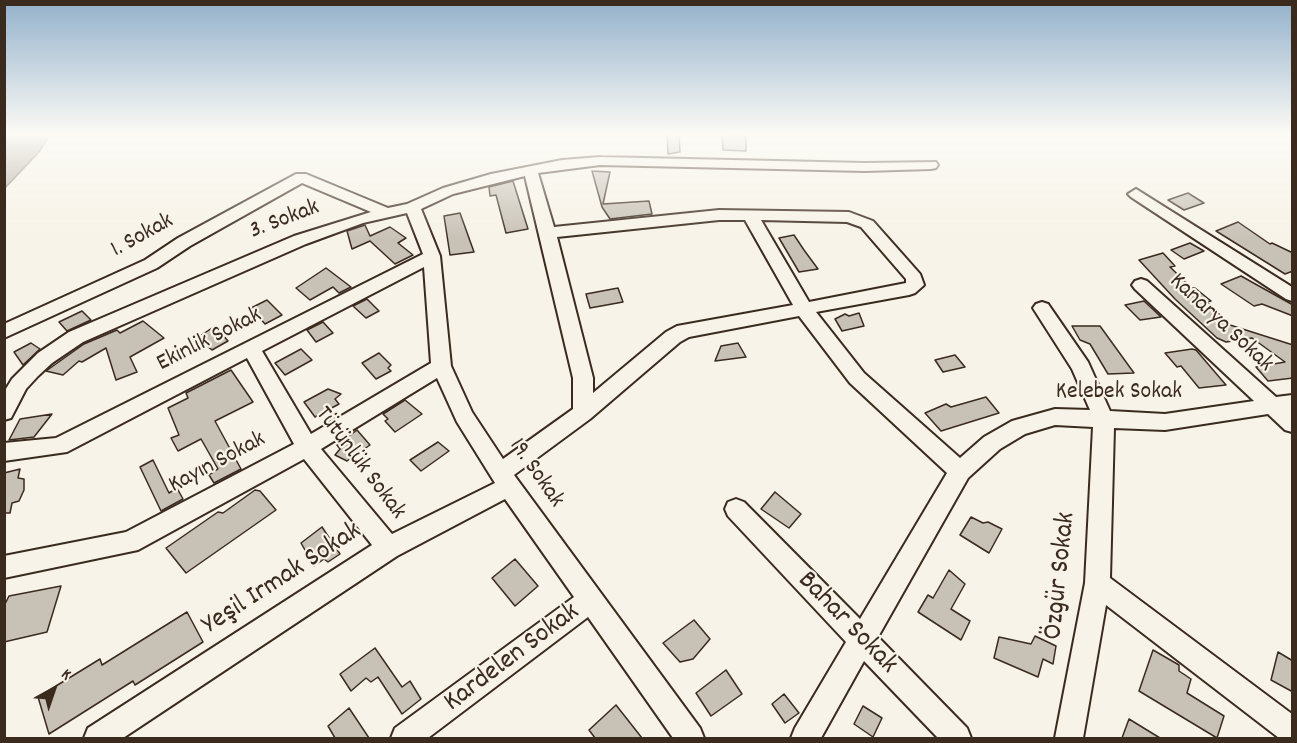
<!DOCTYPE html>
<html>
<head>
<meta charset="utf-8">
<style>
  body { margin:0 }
  #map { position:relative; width:1297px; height:743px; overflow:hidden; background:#f7f3e8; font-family:Dekko,sans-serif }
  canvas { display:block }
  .frame { position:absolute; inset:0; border:6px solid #3b2a1e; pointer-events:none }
  .north { position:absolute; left:24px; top:659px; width:60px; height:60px; -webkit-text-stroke:4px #f7f3e8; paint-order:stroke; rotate:40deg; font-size:16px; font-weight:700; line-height:24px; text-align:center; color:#3b2a1e }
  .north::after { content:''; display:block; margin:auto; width:21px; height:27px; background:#3b2a1e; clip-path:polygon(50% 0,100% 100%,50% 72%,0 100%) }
</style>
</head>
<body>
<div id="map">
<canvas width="1297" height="743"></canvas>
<div class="frame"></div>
<div class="north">K</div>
</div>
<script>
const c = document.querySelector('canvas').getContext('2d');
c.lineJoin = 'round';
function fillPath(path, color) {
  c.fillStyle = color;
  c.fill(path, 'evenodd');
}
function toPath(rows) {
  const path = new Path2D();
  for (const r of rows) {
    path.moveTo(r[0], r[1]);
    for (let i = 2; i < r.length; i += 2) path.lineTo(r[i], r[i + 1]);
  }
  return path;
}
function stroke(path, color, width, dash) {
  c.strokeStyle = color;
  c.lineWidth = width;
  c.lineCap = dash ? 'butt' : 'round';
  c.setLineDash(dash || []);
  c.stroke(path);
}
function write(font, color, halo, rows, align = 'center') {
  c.font = font + ' Dekko,sans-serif';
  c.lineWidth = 4.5;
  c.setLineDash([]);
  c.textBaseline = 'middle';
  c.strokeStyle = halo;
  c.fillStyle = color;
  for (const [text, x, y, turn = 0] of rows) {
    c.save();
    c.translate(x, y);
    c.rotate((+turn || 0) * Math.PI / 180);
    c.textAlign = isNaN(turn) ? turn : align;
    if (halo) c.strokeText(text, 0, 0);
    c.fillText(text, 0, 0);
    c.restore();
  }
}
const water = toPath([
  [6,134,50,134,39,152,5,188,6,134]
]);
const building = toPath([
  [667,134,679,134,680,152,668,154,667,134],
  [722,134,746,134,746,151,723,150,722,134],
  [592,171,610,172,603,204,649,201,652,214,610,219,602,207,592,171],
  [513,181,528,229,506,233,496,195,490,196,489,187,513,181],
  [1188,193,1204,203,1184,210,1168,200,1188,193],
  [460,213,474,252,450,255,444,216,460,213],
  [1238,222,1270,244,1272,243,1293,253,1293,271,1285,274,1216,231,1238,222],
  [365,225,370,236,390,227,406,238,398,243,413,255,395,264,370,241,352,249,347,231,365,225],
  [794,235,804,250,818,269,799,272,779,238,794,235],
  [1190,243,1204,251,1184,259,1171,250,1190,243],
  [1163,253,1175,266,1170,267,1192,288,1195,288,1211,301,1207,302,1230,325,1293,345,1293,378,1268,381,1256,367,1285,362,1252,338,1226,342,1217,338,1175,299,1139,260,1163,253],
  [326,268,351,287,339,293,333,287,310,300,296,288,326,268],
  [1241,276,1293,305,1293,316,1262,304,1254,306,1221,284,1241,276],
  [618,288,623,302,590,308,586,294,618,288],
  [367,299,379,311,366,318,353,306,367,299],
  [267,300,282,315,265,324,251,308,267,300],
  [1144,301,1161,317,1140,320,1125,305,1144,301],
  [82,311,91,320,67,331,59,322,82,311],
  [859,313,864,326,842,331,835,319,845,314,849,316,859,313],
  [143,321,164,338,130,357,137,372,116,380,106,348,82,362,79,361,63,375,46,371,84,344,117,330,120,333,143,321],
  [323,322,333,333,316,342,307,330,323,322],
  [1072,326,1100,326,1134,373,1108,374,1090,344,1080,340,1072,326],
  [212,328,217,328,228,341,212,350,197,338,212,328],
  [31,343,40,349,23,365,14,352,31,343],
  [738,343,746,357,715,361,721,346,738,343],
  [301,349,312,360,285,375,275,363,301,349],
  [1192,349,1196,350,1226,385,1199,388,1181,366,1177,367,1165,353,1192,349],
  [379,353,391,365,388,368,391,371,376,379,362,363,379,353],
  [955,355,965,367,943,372,935,360,955,355],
  [231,370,253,402,215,421,241,469,214,483,209,475,218,469,201,439,178,451,171,438,179,435,168,408,188,398,186,393,231,370],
  [328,389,341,394,335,399,339,404,315,417,304,402,328,389],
  [986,397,999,413,941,431,925,413,946,404,951,407,986,397],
  [405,400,422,414,395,432,385,421,388,419,383,414,405,400],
  [52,414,34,437,9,440,20,419,52,414],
  [357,430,370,445,347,461,335,455,340,449,337,445,357,430],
  [438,442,449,451,421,471,410,460,438,442],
  [153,460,169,493,177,488,183,499,161,511,140,467,153,460],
  [20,469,18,478,24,479,24,490,19,501,12,503,10,513,4,513,4,473,20,469],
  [255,490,260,491,276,510,186,573,166,548,218,512,223,513,255,490],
  [775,492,801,514,789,528,761,509,775,492],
  [971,517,983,523,988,522,1002,529,989,553,960,535,971,517],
  [322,527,340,554,328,562,324,559,314,566,301,543,322,527],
  [515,559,538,586,515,606,492,578,515,559],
  [949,570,965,584,951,609,970,621,961,640,918,612,928,595,933,598,949,570],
  [61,586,47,632,4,642,4,606,9,596,61,586],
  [187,612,203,642,135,685,133,681,49,734,38,697,100,659,102,665,187,612],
  [694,620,710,639,693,659,680,662,663,643,694,620],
  [1035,636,1056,646,1053,664,1043,659,1038,677,994,658,999,637,1031,644,1035,636],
  [375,648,402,687,410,681,421,699,402,714,378,677,371,682,366,678,351,691,340,674,375,648],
  [1153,650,1179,665,1179,671,1191,679,1187,693,1224,716,1217,738,1139,691,1153,650],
  [1278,652,1293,661,1293,692,1271,680,1278,652],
  [726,670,742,694,711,716,696,693,726,670],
  [784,694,799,713,785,723,772,704,784,694],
  [616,705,642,738,595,738,589,730,616,705],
  [863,706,882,718,873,737,854,724,863,706],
  [349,708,369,738,335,738,328,726,349,708],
  [1129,719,1160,738,1122,738,1129,719]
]);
const minor = toPath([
  [600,157,865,163,936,162,938,165,936,168,931,169,865,171,600,165,538,173,554,227,719,210,849,212,873,221,920,274,924,285,915,293,909,295,816,312,864,373,960,458,984,437,1012,421,1055,409,1090,410,1072,369,1033,308,1036,304,1042,302,1048,304,1088,362,1110,411,1165,414,1254,401,1135,289,1132,285,1135,281,1141,279,1147,281,1276,397,1292,395,1292,432,1285,430,1268,414,1165,430,1114,428,1110,578,1292,714,1292,738,1279,738,1106,605,1083,738,1055,738,1085,583,1093,427,1055,425,1025,434,1000,449,968,478,878,637,967,728,971,738,938,738,864,661,821,738,791,738,795,728,846,642,728,516,725,509,728,502,736,499,744,502,860,619,947,473,850,383,799,316,689,337,680,342,590,419,514,475,700,728,704,738,673,738,588,617,428,738,391,738,395,728,574,597,505,499,397,556,123,738,84,738,88,728,372,545,304,459,138,550,4,578,4,556,126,532,294,444,247,358,67,452,4,461,4,443,56,438,423,254,407,213,363,223,306,244,83,342,52,363,38,376,26,389,11,418,4,420,4,392,12,379,38,353,69,332,294,236,371,212,302,183,190,246,157,268,4,338,4,324,145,260,178,238,296,174,306,174,388,208,407,204,443,188,491,174,562,160,600,157],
  [525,176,573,378,573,409,503,459,472,412,451,366,440,256,421,209,453,194,525,176],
  [719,220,745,220,793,305,677,326,666,332,593,393,593,378,557,237,719,220],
  [761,220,847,222,861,227,906,279,906,283,809,302,761,220],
  [424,267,431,363,311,434,262,351,424,267],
  [437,378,457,422,495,483,392,534,321,449,437,378],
  [1136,189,1292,287,1292,301,1286,299,1131,197,1128,194,1136,189]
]);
const streetNames = [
  ["3. Sokak",285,221,-21],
  ["1. Sokak",143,237,-29],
  ["Kanarya Sokak",1220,324,43],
  ["Ekinlik Sokak",210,341,-27],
  ["Kelebek Sokak",1119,394],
  ["Kayın Sokak",218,464,-28],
  ["Tütünlük Sokak",359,464,53],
  ["19. Sokak",535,474,55]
];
const nearStreetnames = [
  ["Özgür Sokak",1062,576,-84],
  ["Yeşil Irmak Sokak",283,580,-33],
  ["Bahar Sokak",846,624,46],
  ["Kardelen Sokak",513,659,-37]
];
fillPath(water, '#b4aca0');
stroke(water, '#84786c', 1.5);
fillPath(building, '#c8c1b6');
stroke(building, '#3b2a1e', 1.5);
stroke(minor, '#3b2a1e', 4);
fillPath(minor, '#f7f3e8');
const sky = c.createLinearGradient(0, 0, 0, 239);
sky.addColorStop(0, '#93b1cb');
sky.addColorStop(0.56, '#fbfaf5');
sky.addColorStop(1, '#fbfaf500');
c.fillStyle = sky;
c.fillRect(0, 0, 1297, 239);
write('24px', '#3b2a1e', '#f7f3e8', streetNames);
write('28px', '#3b2a1e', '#f7f3e8', nearStreetnames);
</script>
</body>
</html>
